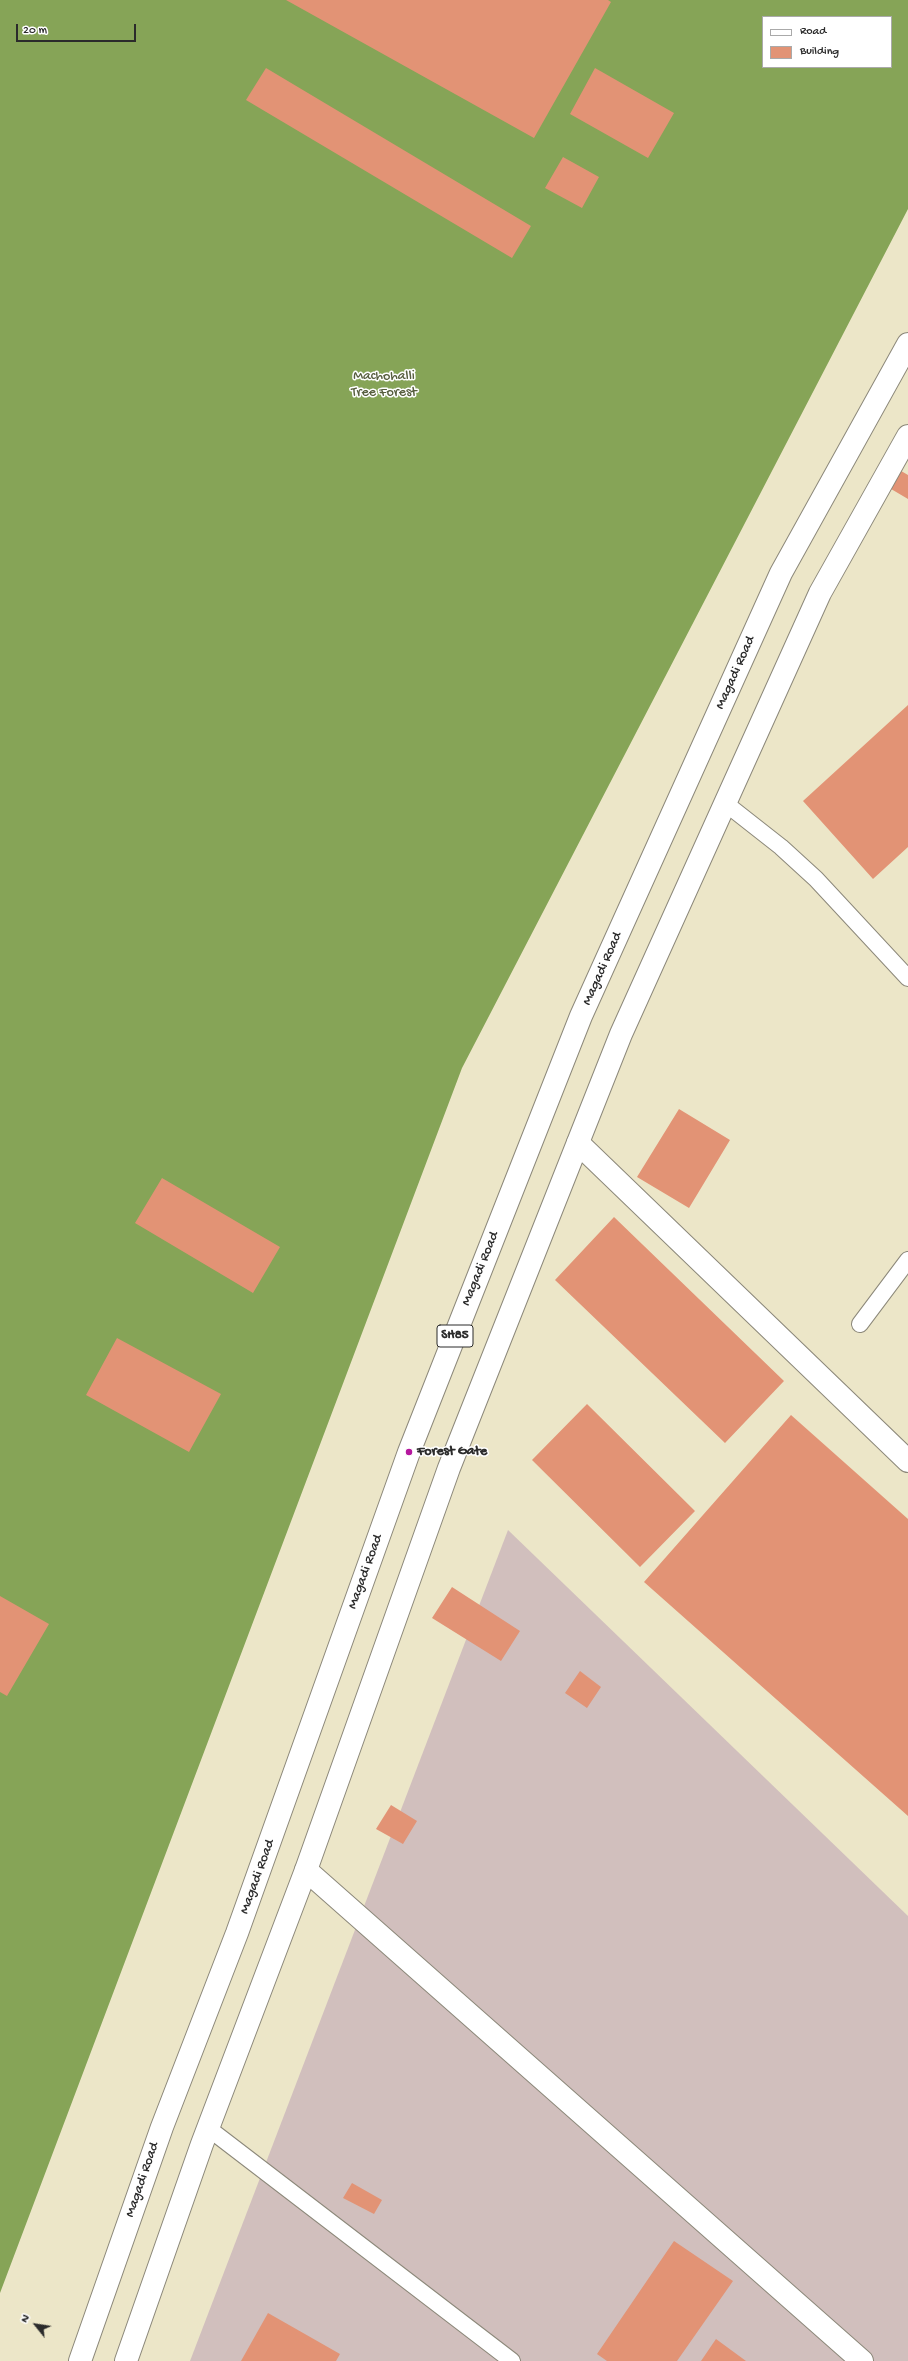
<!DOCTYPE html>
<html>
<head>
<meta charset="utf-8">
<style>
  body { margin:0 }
  #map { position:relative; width:908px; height:2361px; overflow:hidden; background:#ece6c8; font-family:"Gochi Hand",sans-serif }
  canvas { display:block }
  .legend { position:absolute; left:762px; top:16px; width:130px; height:52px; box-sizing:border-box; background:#fff; border:1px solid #aaa; margin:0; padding:5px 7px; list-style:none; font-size:12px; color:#2b2b2b }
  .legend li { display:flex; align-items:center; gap:8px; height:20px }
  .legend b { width:20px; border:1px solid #aaa }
  .north { position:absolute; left:16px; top:2305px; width:40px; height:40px; -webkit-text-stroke:3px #fff; paint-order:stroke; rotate:300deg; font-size:11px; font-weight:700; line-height:16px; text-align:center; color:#2b2b2b }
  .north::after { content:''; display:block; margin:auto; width:14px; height:18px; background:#2b2b2b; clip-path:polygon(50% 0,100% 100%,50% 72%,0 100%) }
  .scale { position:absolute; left:16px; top:24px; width:120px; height:18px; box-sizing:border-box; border:2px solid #2b2b2b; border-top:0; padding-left:5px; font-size:12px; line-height:14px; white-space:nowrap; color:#2b2b2b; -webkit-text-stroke:3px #fff; paint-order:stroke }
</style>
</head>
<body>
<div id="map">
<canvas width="908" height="2361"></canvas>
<ul class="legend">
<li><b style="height:5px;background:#fff"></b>Road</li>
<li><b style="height:11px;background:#e29375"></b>Building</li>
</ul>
<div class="north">N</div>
<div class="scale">20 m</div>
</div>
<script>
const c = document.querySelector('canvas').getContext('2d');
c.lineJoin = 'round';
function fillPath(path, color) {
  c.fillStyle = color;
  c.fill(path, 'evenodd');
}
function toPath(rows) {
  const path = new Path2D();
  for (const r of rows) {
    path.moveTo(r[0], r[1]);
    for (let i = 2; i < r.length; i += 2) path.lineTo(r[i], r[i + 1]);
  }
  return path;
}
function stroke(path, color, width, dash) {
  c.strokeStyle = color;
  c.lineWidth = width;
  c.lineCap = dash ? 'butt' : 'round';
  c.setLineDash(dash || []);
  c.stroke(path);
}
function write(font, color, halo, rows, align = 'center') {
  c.font = font + ' "Gochi Hand",sans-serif';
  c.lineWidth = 3;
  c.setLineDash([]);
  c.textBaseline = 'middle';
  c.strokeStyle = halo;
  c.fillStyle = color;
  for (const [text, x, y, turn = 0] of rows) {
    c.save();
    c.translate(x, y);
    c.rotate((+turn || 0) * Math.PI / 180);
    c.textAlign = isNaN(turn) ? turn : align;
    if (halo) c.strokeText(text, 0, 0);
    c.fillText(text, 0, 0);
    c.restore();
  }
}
const industrial = toPath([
  [508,1530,908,1916,908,2361,190,2361]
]);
const forest = toPath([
  [0,0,908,0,908,209,462,1068,0,2293],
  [763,17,891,17,891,67,763,67]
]);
const building = toPath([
  [286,0,608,0,611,2,534,138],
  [266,68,531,226,512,258,246,100],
  [595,68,674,113,648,158,570,114],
  [563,157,599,177,582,208,545,188],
  [896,468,908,475,908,499,886,486],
  [908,705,908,847,873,879,803,801],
  [679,1109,730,1140,689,1208,637,1177],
  [162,1178,280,1247,253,1293,135,1223],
  [614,1217,784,1381,725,1443,555,1280],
  [117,1338,221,1394,189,1452,86,1395],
  [587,1404,695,1511,640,1567,532,1460],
  [791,1415,908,1519,908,1816,644,1582],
  [452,1587,520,1631,501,1661,432,1618],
  [0,1596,49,1624,7,1696,0,1692],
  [580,1671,601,1687,587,1708,565,1693],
  [391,1805,417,1821,403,1844,376,1829],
  [352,2183,382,2200,374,2214,343,2198],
  [674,2241,733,2281,677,2361,607,2361,597,2354],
  [268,2313,340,2354,336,2361,241,2361],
  [716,2339,746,2361,701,2361]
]);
const service = toPath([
  [725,803,781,847,816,879,908,978],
  [860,1324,908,1260],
  [208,2128,512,2361]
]);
const minor = toPath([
  [578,1143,908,1461],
  [306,1870,862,2361]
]);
const primary = toPath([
  [80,2361,162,2127,237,1933,409,1452,581,1016,781,573,908,344],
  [126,2361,202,2144,306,1870,449,1468,621,1034,820,593,908,436]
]);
const markers = [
  [409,1452,4,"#b5179e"]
];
const shields = [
  [455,1336,36]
];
const shieldNames = [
  ["SH85",455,1336]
];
const parkNames = [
  ["Machohalli",384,377],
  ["Tree Forest",384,393]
];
const streetNames = [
  ["Magadi Road",736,673,-66],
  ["Magadi Road",603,969,-66],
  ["Magadi Road",481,1269,-68],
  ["Magadi Road",366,1572,-70],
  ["Magadi Road",258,1877,-70],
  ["Magadi Road",143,2180,-71]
];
const poiNames = [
  ["Forest Gate",417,1452]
];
fillPath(industrial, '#d1bfbd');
fillPath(forest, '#86a457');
fillPath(building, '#e29375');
stroke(service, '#8c887a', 18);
stroke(minor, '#8c887a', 24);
stroke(primary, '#8c887a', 24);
stroke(service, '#fff', 16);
stroke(minor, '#fff', 22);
stroke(primary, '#fff', 22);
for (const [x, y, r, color] of markers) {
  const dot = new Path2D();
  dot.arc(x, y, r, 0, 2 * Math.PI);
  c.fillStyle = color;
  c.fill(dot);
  stroke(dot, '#fff', 1.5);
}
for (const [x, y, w] of shields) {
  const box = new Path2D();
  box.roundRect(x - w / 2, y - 11, w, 22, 3);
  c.fillStyle = '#fff';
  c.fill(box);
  stroke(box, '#2b2b2b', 1);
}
write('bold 13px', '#2b2b2b', null, shieldNames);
write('14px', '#575e3e', '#fff', parkNames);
write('14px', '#2b2b2b', '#fff', streetNames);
write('bold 14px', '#2b2b2b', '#fff', poiNames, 'left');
</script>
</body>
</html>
